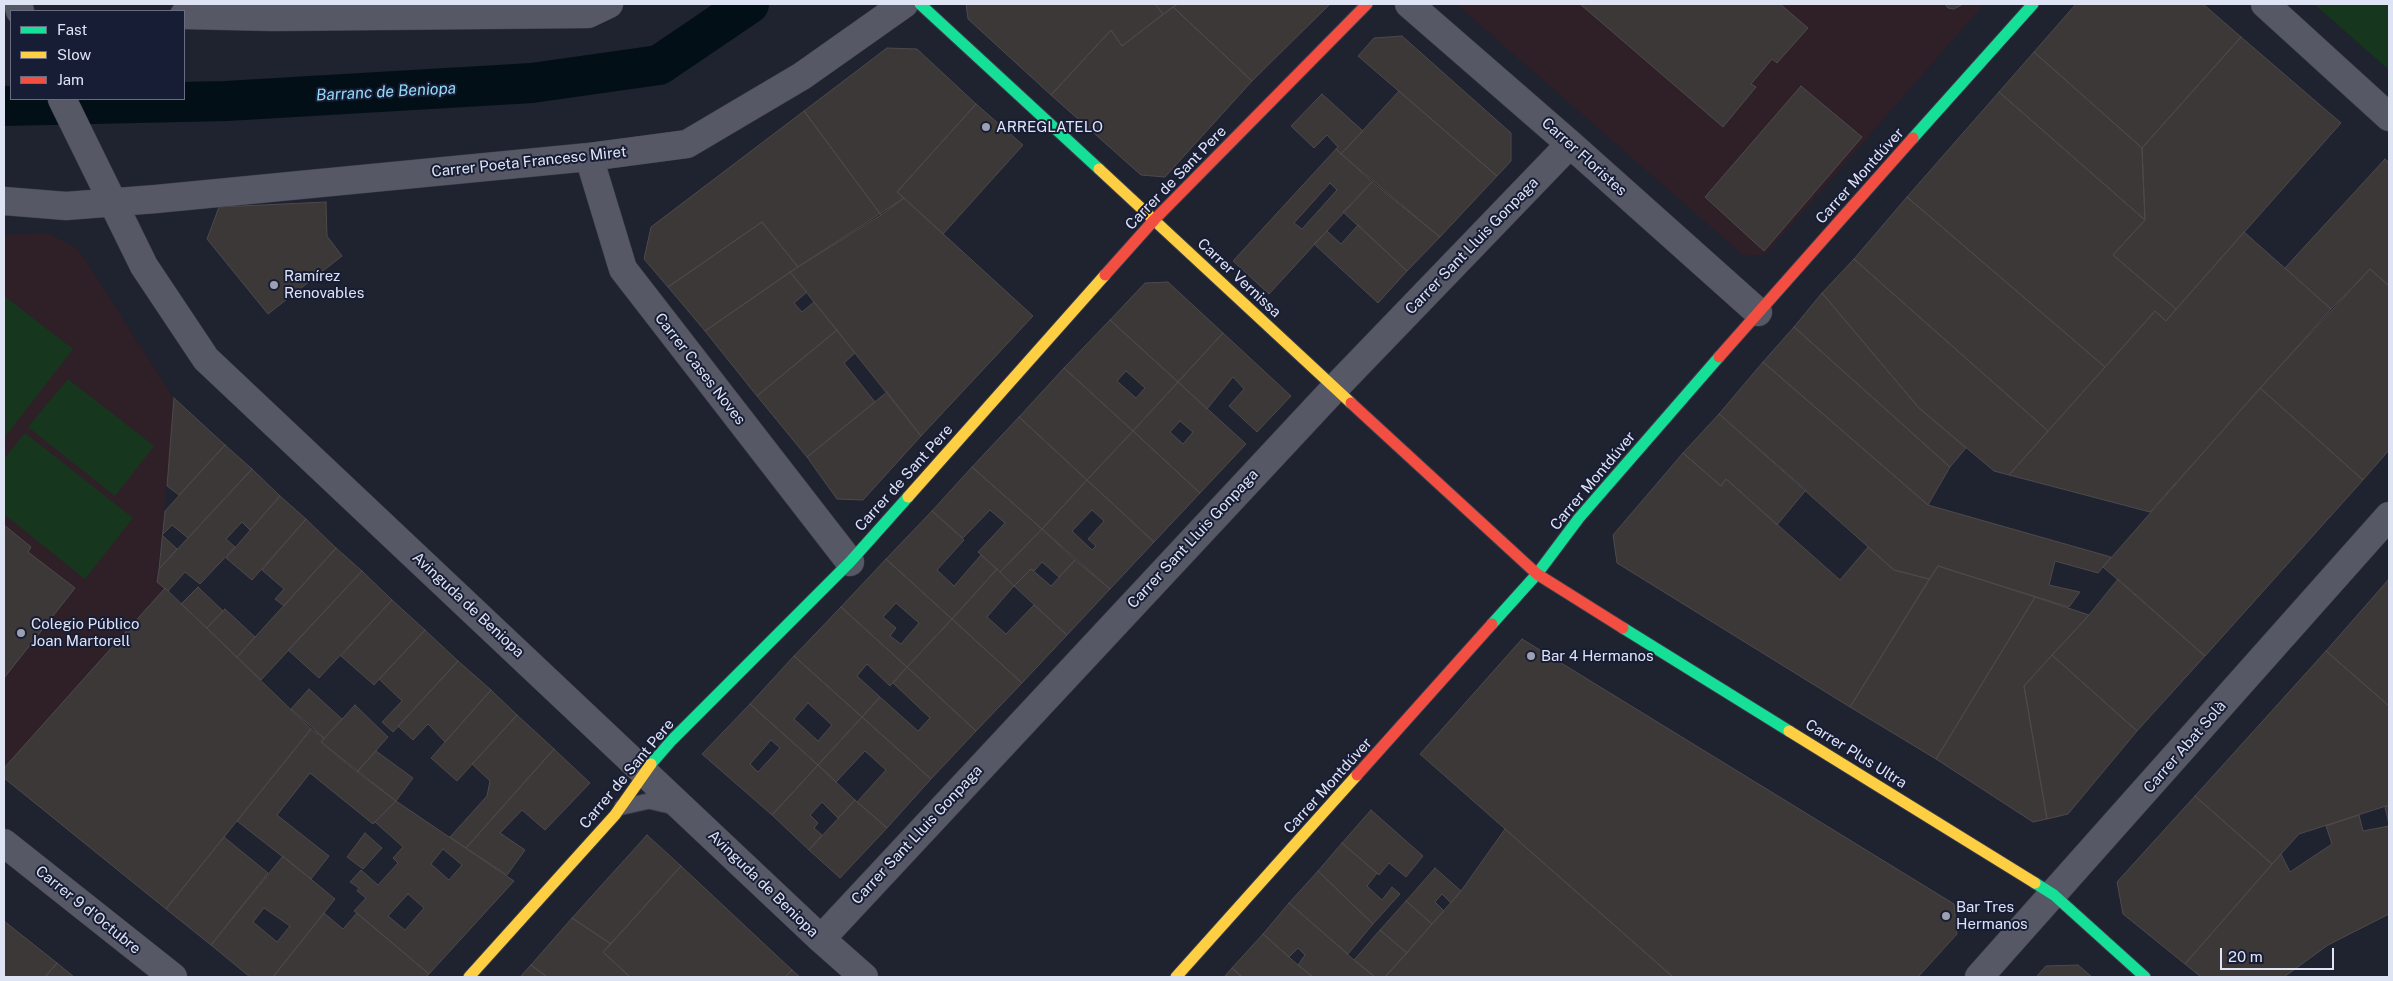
<!DOCTYPE html>
<html>
<head>
<meta charset="utf-8">
<style>
  body { margin:0 }
  #map { position:relative; width:2393px; height:981px; overflow:hidden; background:#1f222f; font-family:"Public Sans",sans-serif }
  canvas { display:block }
  .frame { position:absolute; inset:0; border:5px solid #dfe4f5; pointer-events:none }
  .legend { position:absolute; left:10px; top:10px; width:175px; height:90px; box-sizing:border-box; background:#181d36; border:1px solid #686d82; margin:0; padding:6px 9px; list-style:none; font-size:15px; color:#dfe4f5 }
  .legend li { display:flex; align-items:center; gap:10px; height:25px }
  .legend b { width:25px; border:1px solid #686d82 }
  .scale { position:absolute; left:2220px; top:948px; width:114px; height:22px; box-sizing:border-box; border:2px solid #dfe4f5; border-top:0; padding-left:6px; font-size:15px; line-height:18px; white-space:nowrap; color:#dfe4f5; -webkit-text-stroke:4px #181d36; paint-order:stroke }
</style>
</head>
<body>
<div id="map">
<canvas width="2393" height="981"></canvas>
<div class="frame"></div>
<ul class="legend">
<li><b style="height:6px;background:#16e098"></b>Fast</li>
<li><b style="height:6px;background:#ffcf43"></b>Slow</li>
<li><b style="height:6px;background:#f24e42"></b>Jam</li>
</ul>
<div class="scale">20 m</div>
</div>
<script>
const c = document.querySelector('canvas').getContext('2d');
c.lineJoin = 'round';
function fillPath(path, color) {
  c.fillStyle = color;
  c.fill(path, 'evenodd');
}
function toPath(rows) {
  const path = new Path2D();
  for (const r of rows) {
    path.moveTo(r[0], r[1]);
    for (let i = 2; i < r.length; i += 2) path.lineTo(r[i], r[i + 1]);
  }
  return path;
}
function stroke(path, color, width, dash) {
  c.strokeStyle = color;
  c.lineWidth = width;
  c.lineCap = dash ? 'butt' : 'round';
  c.setLineDash(dash || []);
  c.stroke(path);
}
function write(font, color, halo, rows, align = 'center') {
  c.font = font + ' "Public Sans",sans-serif';
  c.lineWidth = 4;
  c.setLineDash([]);
  c.textBaseline = 'middle';
  c.strokeStyle = halo;
  c.fillStyle = color;
  for (const [text, x, y, turn = 0] of rows) {
    c.save();
    c.translate(x, y);
    c.rotate((+turn || 0) * Math.PI / 180);
    c.textAlign = isNaN(turn) ? turn : align;
    if (halo) c.strokeText(text, 0, 0);
    c.fillText(text, 0, 0);
    c.restore();
  }
}
const education = toPath([
  [1456,4,1984,4,1766,254,1744,256],
  [48,233,78,249,175,400,157,581,165,588,4,768,4,235]
]);
const green = toPath([
  [2314,4,2389,4,2389,70],
  [4,296,73,349,4,438],
  [68,379,154,446,115,496,28,427],
  [25,433,133,518,85,579,4,514,4,459]
]);
const canal = toPath([
  [4,106,226,101,532,83,659,65,749,4]
]);
const building = toPath([
  [966,4,1155,4,1163,14,1122,46,1111,30,1051,95,968,19,966,4],
  [1155,4,1178,4,1163,14,1155,4],
  [1178,4,1330,4,1252,81,1173,7,1178,4],
  [1580,4,1780,4,1808,28,1777,63,1772,59,1751,84,1756,87,1723,127,1580,4],
  [1945,4,1963,4,1954,9,1948,8,1945,4],
  [2076,4,2203,4,2241,37,2142,148,2034,52,2076,4],
  [1173,7,1252,81,1165,177,1141,175,1051,95,1111,30,1122,46,1173,7],
  [1402,36,1511,133,1511,161,1497,176,1358,56,1374,38,1402,36],
  [2241,37,2341,123,2176,309,2113,255,2145,220,2142,148,2241,37],
  [887,48,917,49,976,104,897,192,904,198,881,215,804,111,887,48],
  [2034,52,2142,148,2145,220,1999,92,2034,52],
  [1801,86,1862,137,1764,251,1705,197,1801,86],
  [1399,91,1497,176,1440,237,1341,154,1399,91],
  [1999,92,2145,220,2113,255,2176,309,2166,321,2155,311,2105,367,1907,197,1999,92],
  [1322,94,1363,131,1341,154,1336,149,1338,147,1327,135,1314,148,1291,126,1322,94],
  [976,104,1023,145,943,234,897,192,976,104],
  [804,111,881,215,798,267,762,222,668,287,644,259,651,227,804,111],
  [1336,149,1372,182,1269,294,1233,261,1336,149],
  [1330,183,1337,190,1302,229,1294,223,1330,183],
  [2385,159,2389,163,2389,286,2370,269,2331,309,2285,268,2385,159],
  [1372,182,1440,237,1407,271,1343,212,1372,182],
  [1907,197,2105,367,2048,431,1854,259,1907,197],
  [904,198,1033,316,921,436,790,272,904,198],
  [326,202,327,236,342,256,268,314,207,239,219,207,326,202],
  [762,222,798,267,705,331,668,287,762,222],
  [1358,225,1407,271,1378,303,1314,244,1327,231,1341,244,1358,225],
  [2244,232,2331,309,2150,512,2009,475,2155,311,2166,321,2244,232],
  [1854,259,2048,431,2009,475,1994,471,1919,408,1822,293,1854,259],
  [2370,269,2389,286,2389,450,2363,480,2260,388,2370,269],
  [790,272,807,292,794,303,802,312,814,302,837,330,757,396,705,331,790,272],
  [1168,282,1223,333,1178,382,1110,320,1145,283,1168,282],
  [1822,293,1919,408,1966,448,1950,467,1794,327,1822,293],
  [1110,320,1178,382,1133,431,1064,368,1110,320],
  [1126,371,1145,388,1136,398,1117,381,1126,371],
  [1794,327,1950,467,1928,505,1763,362,1794,327],
  [837,330,855,353,844,363,875,402,807,457,757,396,837,330],
  [1223,333,1291,396,1257,432,1229,406,1244,389,1233,377,1207,409,1178,382,1223,333],
  [1763,362,1928,505,2111,557,2098,573,2055,561,2049,585,2080,592,2069,607,1938,566,1929,579,1894,570,1719,414,1763,362],
  [1064,368,1133,431,1087,480,1019,417,1064,368],
  [1178,382,1246,444,1200,493,1133,431,1178,382],
  [1180,421,1193,432,1183,444,1170,432,1180,421],
  [2260,388,2363,480,2205,656,2103,567,2260,388],
  [887,392,921,436,863,500,837,499,807,457,887,392],
  [174,398,225,445,179,495,167,486,174,398],
  [1719,414,1806,490,1777,525,1726,479,1721,486,1683,453,1719,414],
  [1019,417,1087,480,1042,529,972,467,1019,417],
  [1133,431,1200,493,1154,542,1087,480,1133,431],
  [225,445,252,469,188,538,172,525,162,535,177,549,159,569,165,511,225,445],
  [1683,453,1721,486,1726,479,1840,580,1868,547,1894,570,1929,579,1850,707,1617,563,1613,535,1683,453],
  [972,467,1042,529,1000,572,978,552,1005,523,990,510,963,538,932,511,972,467],
  [252,469,280,496,250,530,242,522,226,539,235,547,200,584,185,572,168,591,157,582,159,569,252,469],
  [1087,480,1154,542,1110,589,1042,529,1087,480],
  [1092,510,1104,521,1088,539,1096,546,1092,550,1072,531,1092,510],
  [280,496,306,519,252,580,226,558,280,496],
  [932,511,964,540,937,570,954,586,981,555,997,569,952,619,886,559,932,511],
  [306,519,336,548,284,606,275,599,284,589,262,570,306,519],
  [4,525,31,547,28,552,75,588,4,678,4,525],
  [1042,529,1075,560,1059,577,1042,562,1034,571,1031,569,1014,586,1000,572,1042,529],
  [336,548,362,571,261,680,237,657,336,548],
  [886,559,952,619,907,667,841,607,886,559],
  [896,603,919,623,901,644,890,636,896,628,883,617,896,603],
  [1075,560,1110,589,1067,635,1014,586,1031,569,1051,586,1075,560],
  [1938,566,2035,597,1936,759,1850,707,1938,566],
  [997,569,1014,586,987,617,1006,634,1034,605,1067,635,1022,683,952,619,997,569],
  [362,571,392,600,319,678,288,650,362,571],
  [2118,579,2205,656,2137,731,2052,655,2089,615,2118,579],
  [2389,579,2389,706,2326,651,2389,579],
  [198,587,223,611,207,628,181,604,198,587],
  [165,588,311,729,166,909,4,778,4,768,165,588],
  [2035,597,2089,615,2024,686,2047,819,2033,822,1936,759,2035,597],
  [392,600,425,630,374,685,341,656,392,600],
  [841,607,907,667,890,686,867,664,857,676,880,697,862,717,794,656,841,607],
  [225,609,255,637,237,657,207,628,225,609],
  [952,619,1022,683,976,731,907,667,952,619],
  [425,630,458,661,393,732,382,722,402,701,379,679,425,630],
  [1522,639,1954,904,1957,934,1918,977,1673,977,1420,754,1522,639],
  [2326,651,2389,706,2389,805,2299,834,2272,864,2195,796,2326,651],
  [2052,655,2137,731,2068,814,2047,819,2024,686,2052,655],
  [794,656,862,717,818,765,750,704,794,656],
  [808,703,832,725,818,741,794,719,808,703],
  [458,661,491,690,445,742,428,724,413,740,398,726,458,661],
  [907,667,976,731,931,779,862,717,880,697,918,731,930,718,893,683,907,667],
  [309,689,342,719,324,738,291,709,309,689],
  [491,690,517,715,457,781,431,758,491,690],
  [750,704,818,765,772,815,702,754,750,704],
  [771,740,780,748,758,772,750,764,771,740],
  [355,705,388,737,357,772,321,742,355,705],
  [517,715,554,749,466,848,450,837,487,796,490,781,472,764,517,715],
  [862,717,931,779,887,828,857,802,886,770,865,751,836,782,818,765,862,717],
  [311,729,324,738,321,742,396,801,373,824,310,773,277,815,329,856,311,879,237,821,311,729],
  [554,749,590,783,545,830,522,810,500,833,525,850,507,875,466,848,554,749],
  [376,751,413,778,396,801,357,772,376,751],
  [818,765,855,800,838,818,822,802,810,815,818,823,814,828,822,835,809,850,772,815,818,765],
  [2195,796,2272,864,2185,964,2123,914,2117,882,2195,796],
  [855,800,887,828,840,878,809,850,855,800],
  [396,801,514,881,429,974,354,911,366,898,357,891,359,888,350,882,361,870,378,885,398,863,393,858,403,847,375,822,396,801],
  [443,849,462,865,449,880,431,864,443,849],
  [408,894,424,908,405,930,388,916,408,894],
  [2389,805,2389,824,2385,807,2389,805],
  [1371,810,1423,856,1406,877,1389,863,1379,875,1342,843,1371,810],
  [2359,815,2363,831,2389,826,2389,914,2328,945,2284,977,2201,977,2185,964,2281,854,2290,872,2332,844,2326,826,2359,815],
  [1505,829,1673,977,1385,977,1461,891,1505,829],
  [365,833,382,848,363,869,347,857,365,833],
  [647,835,681,866,611,944,572,918,647,835],
  [224,837,268,873,211,945,166,909,224,837],
  [1342,843,1377,873,1367,886,1382,900,1392,887,1400,894,1373,924,1318,871,1342,843],
  [283,856,335,899,273,977,250,977,211,945,283,856],
  [264,908,290,926,277,942,253,922,264,908],
  [681,866,792,970,785,977,630,977,603,952,681,866],
  [1435,868,1461,891,1451,903,1442,894,1435,902,1444,911,1432,924,1406,901,1435,868],
  [1318,871,1373,924,1348,954,1289,903,1318,871],
  [1406,901,1432,924,1407,953,1380,930,1406,901],
  [1289,903,1354,960,1375,977,1313,977,1298,965,1305,955,1298,948,1289,957,1263,934,1289,903],
  [324,913,343,929,357,913,429,974,426,977,273,977,324,913],
  [572,918,611,944,603,952,630,977,547,977,531,965,572,918],
  [4,921,57,963,45,977,4,977,4,921],
  [1380,930,1407,953,1385,977,1375,977,1354,960,1380,930],
  [1263,934,1298,965,1313,977,1242,977,1232,968,1263,934],
  [57,963,74,977,45,977,57,963],
  [531,965,547,977,520,977,531,965],
  [2078,965,2092,977,2036,977,2046,966,2078,965],
  [1232,968,1242,977,1224,977,1232,968],
  [792,970,800,977,785,977,792,970]
]);
const lane = toPath([
  [622,807,649,801,675,807]
]);
const street = toPath([
  [18,4,20,11],
  [1409,4,1570,144,1758,312],
  [2265,4,2389,117],
  [184,15,273,17,588,14,609,4],
  [62,99,144,266,206,359,821,939,864,977],
  [589,157,623,269,850,562],
  [4,201,66,206,156,199,589,157,687,144,802,76,904,4],
  [4,843,173,977],
  [821,939,1335,388,1570,144],
  [1979,977,2389,516]
]);
const fast = toPath([
  [920,4,1099,169],
  [1913,138,2033,4],
  [1492,624,1537,574,1579,518,1719,357],
  [1623,628,1789,731],
  [651,764,672,740,850,562,908,497],
  [2035,883,2054,895,2145,977]
]);
const slow = toPath([
  [1099,169,1351,403],
  [908,497,1105,275],
  [1789,731,2035,883],
  [469,977,615,815,651,764],
  [1176,977,1357,775]
]);
const jam = toPath([
  [1105,275,1155,219,1367,4],
  [1719,357,1913,138],
  [1351,403,1537,574,1623,628],
  [1357,775,1492,624]
]);
const markers = [
  [986,127,5,"#9ca0b0"],
  [274,285,5,"#9ca0b0"],
  [21,633,5,"#9ca0b0"],
  [1531,656,5,"#9ca0b0"],
  [1946,916,5,"#9ca0b0"]
];
const poiNames = [
  ["ARREGLATELO",996,127],
  ["Ramírez",284,276],
  ["Renovables",284,293],
  ["Colegio Público",31,624],
  ["Joan Martorell",31,641],
  ["Bar 4 Hermanos",1541,656],
  ["Bar Tres",1956,907],
  ["Hermanos",1956,924]
];
const streetNames = [
  ["Carrer Floristes",1584,157,42],
  ["Carrer Poeta Francesc Miret",529,162,-6],
  ["Carrer Montdúver",1860,176,-48],
  ["Carrer de Sant Pere",1176,178,-46],
  ["Carrer Sant Lluis Gonpaga",1472,246,-46],
  ["Carrer Vernissa",1239,278,43],
  ["Carrer Cases Noves",700,369,52],
  ["Carrer de Sant Pere",904,478,-48],
  ["Carrer Montdúver",1593,481,-50],
  ["Carrer Sant Lluis Gonpaga",1193,539,-47],
  ["Avinguda de Beniopa",468,605,43],
  ["Carrer Abat Solà",2185,747,-49],
  ["Carrer Plus Ultra",1856,754,32],
  ["Carrer de Sant Pere",627,774,-50],
  ["Carrer Montdúver",1328,786,-48],
  ["Carrer Sant Lluis Gonpaga",917,835,-47],
  ["Avinguda de Beniopa",763,884,44],
  ["Carrer 9 d'Octubre",88,910,39]
];
const waterNames = [
  ["Barranc de Beniopa",386,92,-3]
];
fillPath(education, '#2f2028');
fillPath(green, '#16361d');
stroke(canal, '#030f16', 40);
fillPath(building, '#3d3838');
stroke(building, '#4d494c', 1);
stroke(lane, '#3d3f4b', 17);
stroke(street, '#3d3f4b', 29);
stroke(fast, '#3d3f4b', 13);
stroke(slow, '#3d3f4b', 13);
stroke(jam, '#3d3f4b', 13);
stroke(lane, '#565965', 15);
stroke(street, '#565965', 28);
stroke(fast, '#16e098', 11);
stroke(slow, '#ffcf43', 11);
stroke(jam, '#f24e42', 11);
for (const [x, y, r, color] of markers) {
  const dot = new Path2D();
  dot.arc(x, y, r, 0, 2 * Math.PI);
  c.fillStyle = color;
  c.fill(dot);
  stroke(dot, '#181d36', 2);
}
write('15px', '#dfe4f5', '#181d36', poiNames, 'left');
write('15px', '#dfe4f5', '#181d36', streetNames);
write('italic 16px', '#93dbf9', '#181d36', waterNames);
</script>
</body>
</html>
